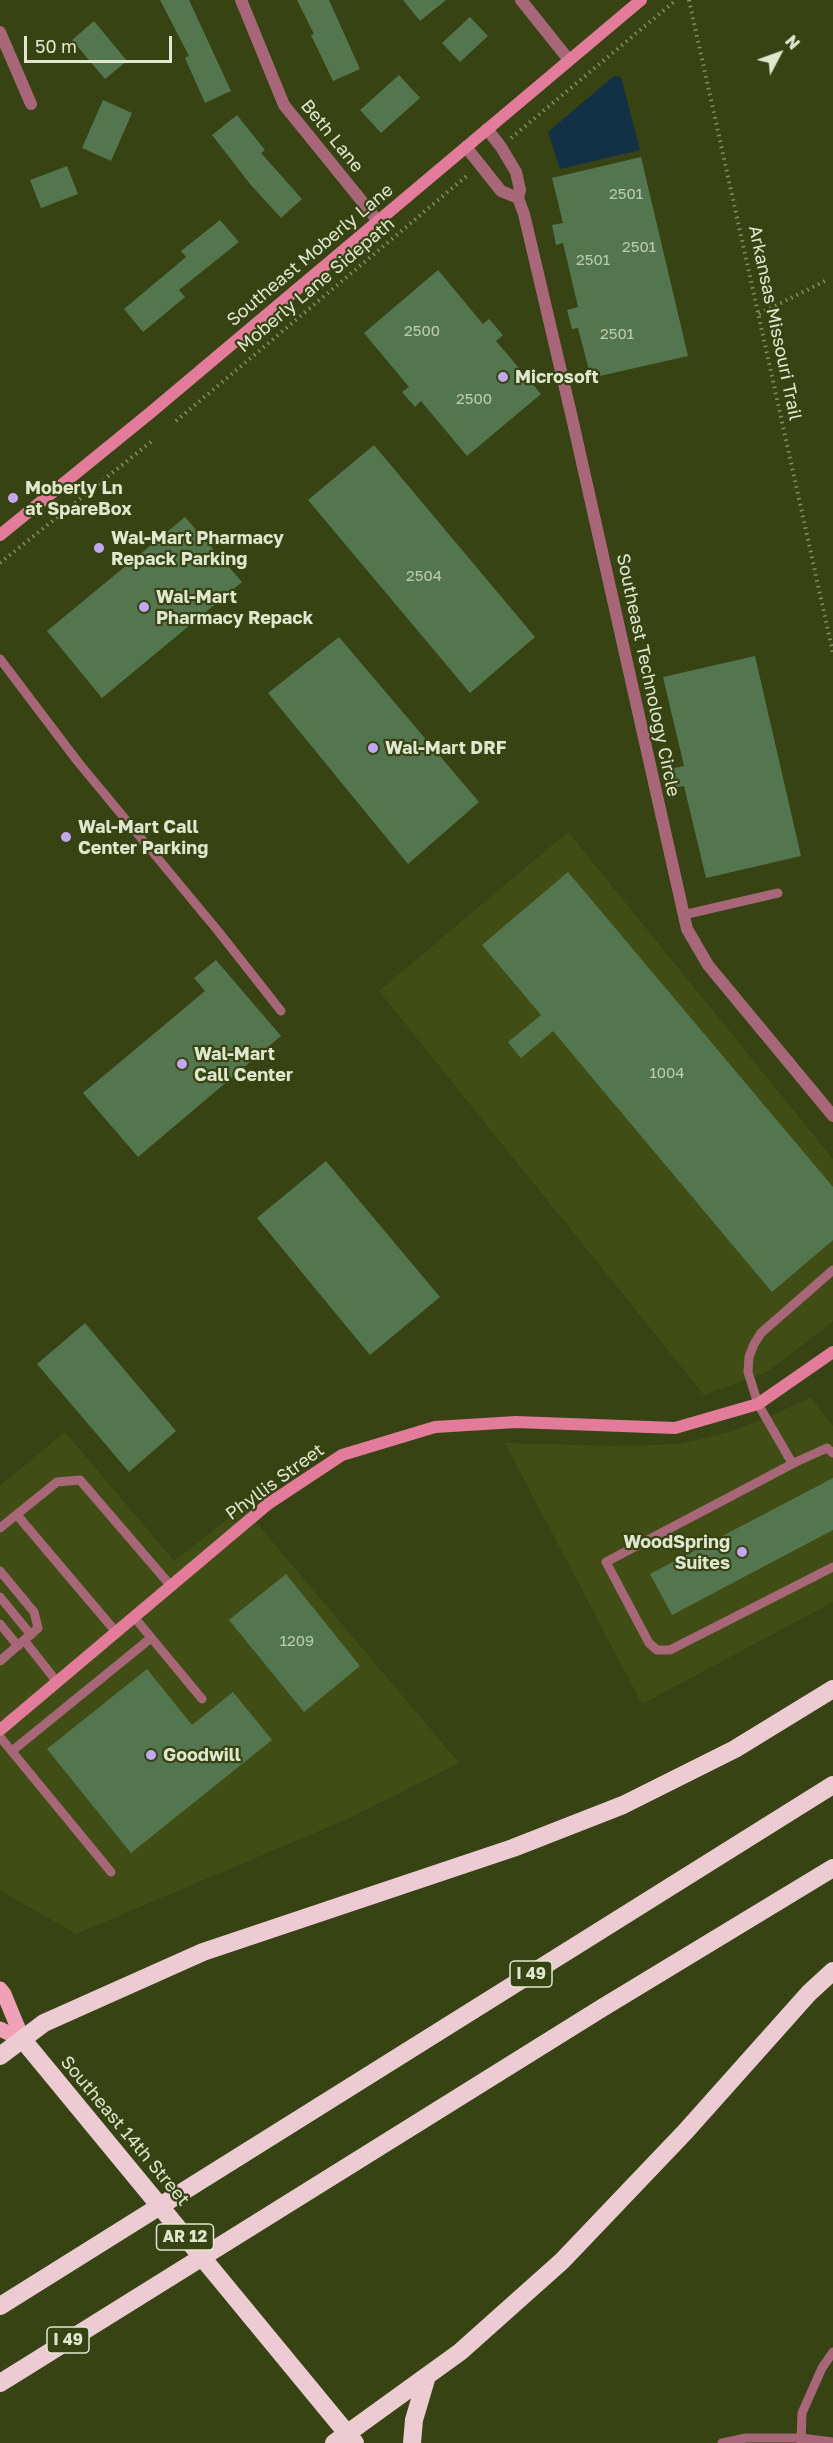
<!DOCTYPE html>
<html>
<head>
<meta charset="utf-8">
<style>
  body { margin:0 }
  #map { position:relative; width:833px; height:2443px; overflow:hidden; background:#374313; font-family:"Golos Text",sans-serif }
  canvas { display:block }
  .north { position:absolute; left:749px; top:24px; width:60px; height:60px; -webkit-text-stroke:4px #374313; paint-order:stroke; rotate:49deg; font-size:16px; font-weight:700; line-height:24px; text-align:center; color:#dfe8ce }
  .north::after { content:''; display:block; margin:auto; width:21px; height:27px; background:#dfe8ce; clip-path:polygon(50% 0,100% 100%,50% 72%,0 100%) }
  .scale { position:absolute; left:24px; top:36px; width:148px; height:27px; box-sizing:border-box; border:3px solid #dfe8ce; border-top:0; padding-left:8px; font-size:18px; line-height:21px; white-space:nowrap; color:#dfe8ce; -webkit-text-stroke:4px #374313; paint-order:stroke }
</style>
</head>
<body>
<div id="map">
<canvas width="833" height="2443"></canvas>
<div class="north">N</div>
<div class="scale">50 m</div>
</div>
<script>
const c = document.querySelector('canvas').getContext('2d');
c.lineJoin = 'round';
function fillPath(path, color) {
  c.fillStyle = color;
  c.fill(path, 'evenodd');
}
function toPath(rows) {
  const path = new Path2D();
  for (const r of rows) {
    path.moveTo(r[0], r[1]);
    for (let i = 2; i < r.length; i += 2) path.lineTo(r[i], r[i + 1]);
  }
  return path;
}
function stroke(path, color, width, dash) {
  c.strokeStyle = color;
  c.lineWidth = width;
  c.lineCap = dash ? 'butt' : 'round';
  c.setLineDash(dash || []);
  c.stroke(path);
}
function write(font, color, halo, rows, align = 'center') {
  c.font = font + ' "Golos Text",sans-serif';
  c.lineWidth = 4.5;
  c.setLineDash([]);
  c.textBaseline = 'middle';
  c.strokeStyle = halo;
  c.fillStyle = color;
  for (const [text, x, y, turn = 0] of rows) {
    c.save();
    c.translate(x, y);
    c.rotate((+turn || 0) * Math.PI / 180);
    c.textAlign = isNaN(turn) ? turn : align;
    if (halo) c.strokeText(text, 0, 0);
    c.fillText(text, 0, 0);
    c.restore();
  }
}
const built = toPath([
  [568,832,833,1159,833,1321,769,1371,704,1395,379,991],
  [811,1398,833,1426,833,1602,642,1704,505,1443,616,1446,681,1444,737,1430],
  [65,1432,174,1561,243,1507,459,1763,352,1817,76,1934,0,1890,0,1486]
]);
const water = toPath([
  [614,76,621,77,640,150,560,169,548,132]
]);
const building = toPath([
  [160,0,189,0,231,91,205,103,185,58,189,56],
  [297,0,329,0,360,69,333,81,311,35,314,34],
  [403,0,446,0,420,21],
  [470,17,488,36,460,62,442,43],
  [94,21,127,61,105,79,72,40],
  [399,75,420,98,381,133,360,110],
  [103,100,132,113,111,161,82,148],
  [237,115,265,150,261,153,302,199,281,218,250,184,212,135],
  [641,157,688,356,591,378,578,328,572,329,567,310,578,307,563,243,556,245,552,225,563,223,552,178],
  [67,166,78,194,41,208,30,180],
  [220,220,239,242,179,290,185,297,143,332,124,309,186,257,181,251],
  [438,270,483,324,489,319,503,335,496,341,541,394,467,456,421,401,415,407,402,392,409,387,364,333],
  [374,445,535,637,470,693,308,500],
  [185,517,242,582,102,698,47,631],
  [339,637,479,802,408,864,268,693],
  [755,656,801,856,706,878,684,786,670,789,665,770,684,766,663,677],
  [568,872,833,1187,833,1240,772,1292,553,1031,521,1058,508,1042,541,1015,482,945],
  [216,960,281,1036,138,1157,83,1093,205,991,194,978],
  [326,1161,440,1297,370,1355,257,1218],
  [85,1323,176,1431,129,1472,37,1364],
  [833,1478,833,1530,672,1615,650,1574],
  [286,1574,360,1666,304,1712,229,1620],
  [147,1669,192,1725,233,1692,272,1740,131,1853,47,1749]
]);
const path = toPath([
  [689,0,833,653],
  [511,138,676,0],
  [759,314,825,281],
  [176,421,469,174],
  [0,563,152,441]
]);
const lane = toPath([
  [0,659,78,762,218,931,281,1011],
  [683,915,778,893],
  [833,1453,827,1448,796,1462,606,1562,649,1643,657,1650,670,1650,833,1567],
  [792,1463,758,1404,748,1372,749,1357,754,1344,761,1333,833,1270],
  [17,1515,116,1632],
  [0,1528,57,1482,80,1480,171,1586],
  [0,1571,34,1612,38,1628,0,1661],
  [0,1597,31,1635],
  [134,1617,202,1699],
  [0,1624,18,1646],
  [24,1640,57,1682],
  [0,1737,111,1872],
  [12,1751,151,1638],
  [722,2443,746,2438,801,2438,833,2442],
  [801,2443,802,2413,822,2368,833,2352]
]);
const street = toPath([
  [241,0,284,105,378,221],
  [521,0,569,60],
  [0,32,31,104],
  [487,129,501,147,516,172,520,190,518,198,524,214,572,418,687,929,708,965,833,1116],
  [466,147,501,191,518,198]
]);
const secondary = toPath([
  [0,535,150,413,641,0],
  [0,1730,268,1504,342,1455,435,1427,516,1422,675,1428,758,1404,833,1352]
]);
const primary = toPath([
  [0,1989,4,1994,23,2040],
  [0,2029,23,2040]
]);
const highway = toPath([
  [23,2040,355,2443],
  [0,2056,44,2023,203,1952,513,1848,623,1805,735,1749,833,1689],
  [0,2306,833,1785],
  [0,2383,602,2008,833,1868],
  [334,2443,460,2352,562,2261,685,2132,809,1993,833,1971],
  [412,2443,414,2420,427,2376]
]);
const markers = [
  [503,377,6,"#c4a7f1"],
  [13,498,6,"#c4a7f1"],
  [99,548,6,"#c4a7f1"],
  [144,607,6,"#c4a7f1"],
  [373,748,6,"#c4a7f1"],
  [66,837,6,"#c4a7f1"],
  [182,1064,6,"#c4a7f1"],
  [742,1552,6,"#c4a7f1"],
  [151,1755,6,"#c4a7f1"]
];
const numberNames = [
  ["2501",626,194],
  ["2501",639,247],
  ["2501",593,260],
  ["2500",422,331],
  ["2501",617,334],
  ["2500",474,399],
  ["2504",424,576],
  ["1004",667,1073],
  ["1209",297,1641]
];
const shields = [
  [531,1974,42],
  [185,2237,57],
  [68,2340,42]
];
const shieldNames = [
  ["I 49",531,1974],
  ["AR 12",185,2237],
  ["I 49",68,2340]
];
const streetNames = [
  ["Beth Lane",332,136,51],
  ["Southeast Moberly Lane",310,255,-40],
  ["Moberly Lane Sidepath",316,285,-40],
  ["Arkansas Missouri Trail",775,323,78],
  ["Southeast Technology Circle",648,675,78],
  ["Phyllis Street",275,1482,-36],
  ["Southeast 14th Street",125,2131,50]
];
const poiNames = [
  ["Microsoft",515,377],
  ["Moberly Ln",25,488],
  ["at SpareBox",25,509],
  ["Wal-Mart Pharmacy",111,538],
  ["Repack Parking",111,559],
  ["Wal-Mart",156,597],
  ["Pharmacy Repack",156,618],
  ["Wal-Mart DRF",385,748],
  ["Wal-Mart Call",78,827],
  ["Center Parking",78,848],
  ["Wal-Mart",194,1054],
  ["Call Center",194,1075],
  ["WoodSpring",730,1542,"right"],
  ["Suites",730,1563,"right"],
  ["Goodwill",163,1755]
];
fillPath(built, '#404e16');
fillPath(water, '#123046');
fillPath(building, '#53764f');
stroke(path, '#838e67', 4, [1.5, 4.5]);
stroke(lane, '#a86779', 9);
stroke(street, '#a86779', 12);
stroke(secondary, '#e37c9a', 12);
stroke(primary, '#f1a1b7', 15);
stroke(highway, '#eccbd2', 18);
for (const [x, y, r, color] of markers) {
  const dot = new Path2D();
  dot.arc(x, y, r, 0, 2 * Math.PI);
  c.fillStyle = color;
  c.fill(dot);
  stroke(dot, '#374313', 2);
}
write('15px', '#bcccae', null, numberNames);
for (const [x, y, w] of shields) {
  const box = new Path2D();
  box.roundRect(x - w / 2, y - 13, w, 26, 4.5);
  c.fillStyle = '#374313';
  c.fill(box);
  stroke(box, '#dfe8ce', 1.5);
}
write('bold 16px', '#dfe8ce', null, shieldNames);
write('18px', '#dfe8ce', '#374313', streetNames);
write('bold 18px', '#dfe8ce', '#374313', poiNames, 'left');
</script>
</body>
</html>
